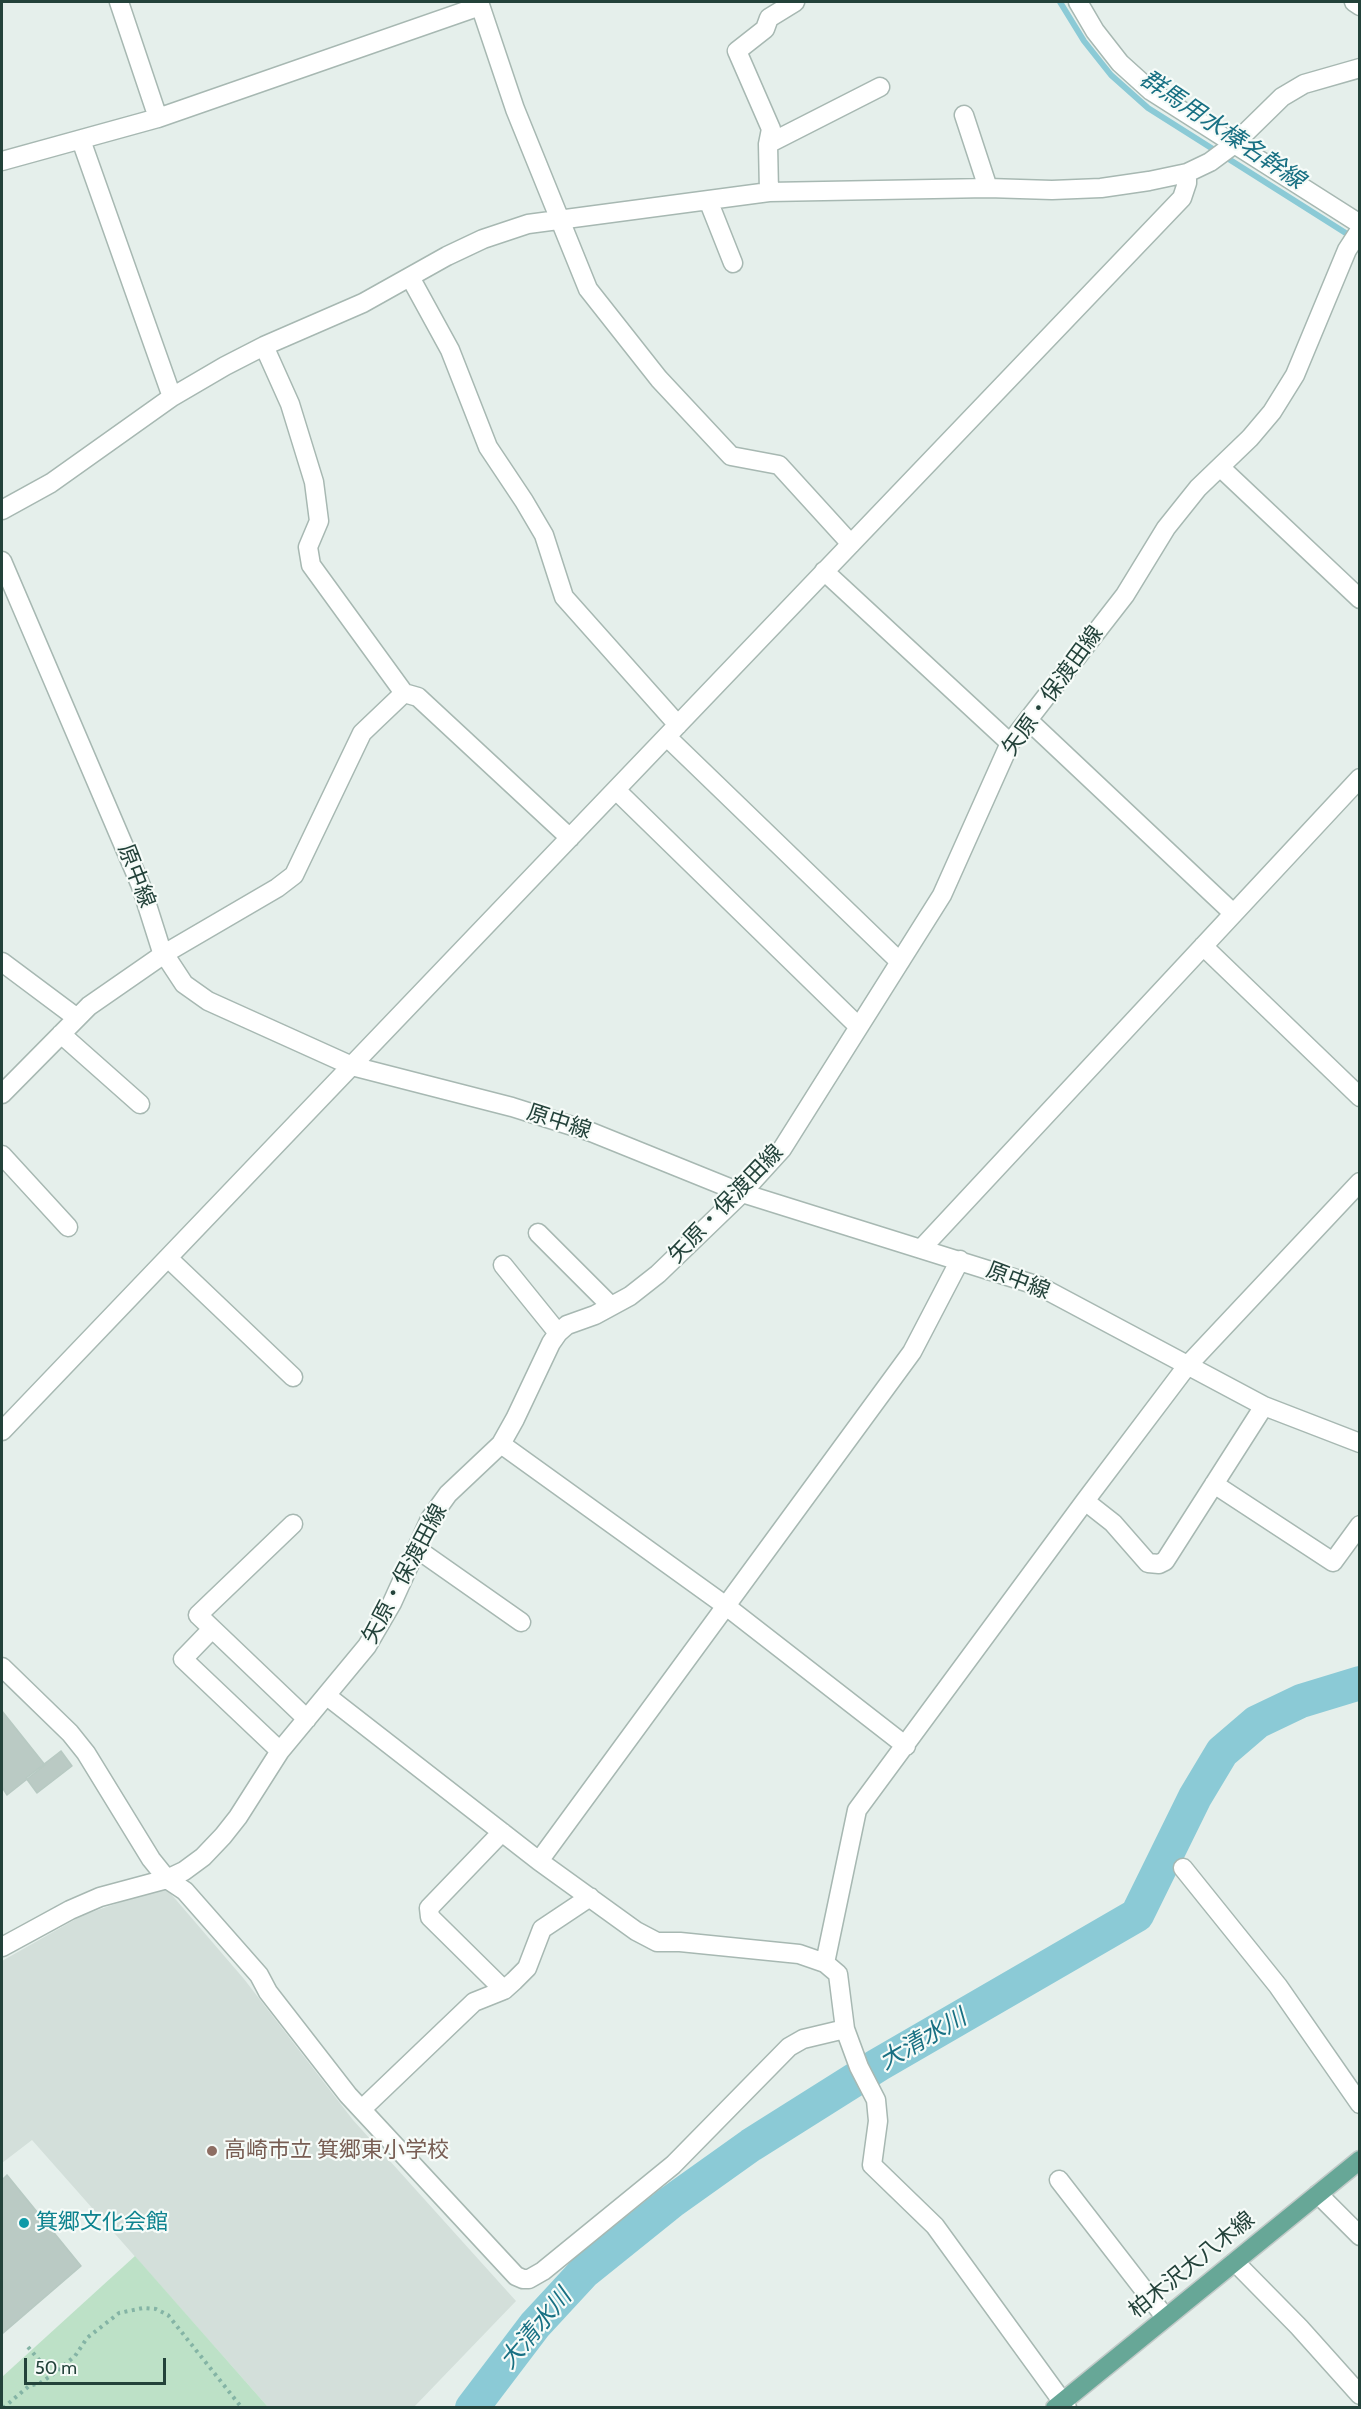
<!DOCTYPE html>
<html>
<head>
<meta charset="utf-8">
<style>
  body { margin:0 }
  #map { position:relative; width:1361px; height:2409px; overflow:hidden; background:#e5efeb; font-family:Cabin,sans-serif }
  canvas { display:block }
  .frame { position:absolute; inset:0; border:3px solid #23423a; pointer-events:none }
  .scale { position:absolute; left:24px; top:2358px; width:142px; height:27px; box-sizing:border-box; border:3px solid #23423a; border-top:0; padding-left:8px; font-size:18px; line-height:21px; white-space:nowrap; color:#23423a; -webkit-text-stroke:4px #f6fbf8; paint-order:stroke }
</style>
</head>
<body>
<div id="map">
<canvas width="1361" height="2409"></canvas>
<div class="frame"></div>
<div class="scale">50 m</div>
</div>
<script>
const c = document.querySelector('canvas').getContext('2d');
c.lineJoin = 'round';
function fillPath(path, color) {
  c.fillStyle = color;
  c.fill(path, 'evenodd');
}
function toPath(rows) {
  const path = new Path2D();
  for (const r of rows) {
    path.moveTo(r[0], r[1]);
    for (let i = 2; i < r.length; i += 2) path.lineTo(r[i], r[i + 1]);
  }
  return path;
}
function stroke(path, color, width, dash) {
  c.strokeStyle = color;
  c.lineWidth = width;
  c.lineCap = dash ? 'butt' : 'round';
  c.setLineDash(dash || []);
  c.stroke(path);
}
function write(font, color, halo, rows, align = 'center') {
  c.font = font + ' Cabin,"Noto Sans JP",sans-serif';
  c.lineWidth = 4.5;
  c.setLineDash([]);
  c.textBaseline = 'middle';
  c.strokeStyle = halo;
  c.fillStyle = color;
  for (const [text, x, y, turn = 0] of rows) {
    c.save();
    c.translate(x, y);
    c.rotate((+turn || 0) * Math.PI / 180);
    c.textAlign = isNaN(turn) ? turn : align;
    if (halo) c.strokeText(text, 0, 0);
    c.fillText(text, 0, 0);
    c.restore();
  }
}
const built = toPath([
  [165,1887,244,1979,353,2120,516,2301,414,2407,268,2407,32,2140,2,2163,2,1961,83,1915]
]);
const green = toPath([
  [135,2256,268,2407,2,2407,2,2377]
]);
const stream = toPath([
  [1060,2,1084,41,1111,75,1148,108,1352,237]
]);
const river = toPath([
  [472,2408,535,2325,584,2272,671,2202,751,2145,878,2065,1137,1915,1195,1797,1222,1752,1257,1722,1301,1701,1360,1683]
]);
const building = toPath([
  [2,1711,45,1765,7,1795,2,1787,2,1711],
  [61,1751,72,1766,37,1793,26,1778,61,1751],
  [7,2175,81,2266,2,2334,2,2180,7,2175]
]);
const path = toPath([
  [28,2347,52,2375],
  [3,2408,29,2386,40,2383,52,2375,75,2356,87,2338,119,2313,143,2308,156,2309,168,2315,242,2408]
]);
const minor = toPath([
  [119,2,158,118],
  [479,2,515,109,588,289,659,379,731,456,779,465,851,544],
  [1078,2,1095,31,1120,63,1151,91,1360,224],
  [1354,2,1360,6],
  [964,115,988,188],
  [81,140,172,397],
  [768,144,880,87],
  [2,161,158,118,480,6],
  [769,192,768,144,771,129,737,51,765,29,769,18,795,2],
  [708,200,733,263],
  [410,277,450,350,488,447,524,501,544,535,564,597,678,725],
  [264,346,290,404,314,482,319,521,308,547,311,565,404,693,418,697,570,838],
  [1220,467,1360,599],
  [2,510,51,483,172,397,225,366,264,346,363,303,447,256,483,239,528,224,769,192,988,188,1052,190,1101,188,1149,181,1187,173,1210,162,1233,145,1282,97,1304,84,1360,68],
  [2,561,141,886,161,949,184,984,208,1001,352,1066,512,1107,591,1132,742,1193,1039,1286,1264,1406,1360,1443],
  [824,571,1010,743],
  [1028,720,1233,913],
  [667,737,900,962],
  [616,790,859,1027],
  [1203,946,1360,1097],
  [2,962,77,1018],
  [61,1034,140,1104],
  [2,1094,89,1006,164,954,277,888,294,875,362,733,404,693],
  [2,1155,68,1227],
  [538,1233,611,1306],
  [921,1249,1360,778],
  [168,1258,293,1377],
  [503,1265,558,1333],
  [2,1431,1182,198,1187,183,1187,173],
  [501,1444,726,1606,906,1746],
  [1214,1484,1333,1562,1360,1525],
  [1085,1501,1113,1523,1148,1563,1159,1564,1165,1561,1264,1406],
  [293,1524,198,1615,307,1719],
  [417,1549,521,1622],
  [212,1629,183,1659,280,1751],
  [2,1667,70,1733,86,1753,151,1859,167,1879,185,1891,259,1975,268,1992,348,2095,516,2276,523,2279,529,2279,543,2271,673,2165,789,2047,803,2039,845,2029],
  [327,1696,539,1861,636,1931,657,1942,680,1942,799,1954,825,1963,838,1974,845,2029,859,2067,876,2100,878,2121,872,2165,935,2226,1067,2408],
  [502,1832,429,1908,430,1917,504,1990],
  [539,1861,912,1352,960,1260],
  [1183,1868,1278,1986,1360,2104],
  [2,1947,70,1910,100,1897,167,1879,184,1871,203,1857,223,1836,238,1817,280,1751,367,1646,392,1603,430,1519,448,1494,501,1444,515,1419,551,1343,558,1333,567,1325,595,1315,630,1296,658,1274,742,1193,782,1149,942,895,1010,743,1125,595,1166,528,1198,488,1250,438,1272,412,1295,375,1347,250,1360,230],
  [825,1963,857,1810,1085,1501,1187,1366,1360,1182],
  [362,2109,474,2002,504,1990,514,1981,527,1968,542,1929,590,1897],
  [1059,2180,1165,2317],
  [1318,2194,1360,2236],
  [1235,2262,1299,2327,1360,2395]
]);
const major = toPath([
  [1055,2408,1360,2160]
]);
const markers = [
  [212,2151,6,"#8d6e63"],
  [24,2223,6,"#0f9aa8"]
];
const streetNames = [
  ["矢原・保渡田線",1053,691,-54],
  ["原中線",136,876,69],
  ["原中線",559,1122,18],
  ["矢原・保渡田線",726,1204,-46],
  ["原中線",1018,1281,21],
  ["矢原・保渡田線",405,1574,-62],
  ["柏木沢大八木線",1192,2265,-39]
];
const educationNames = [
  ["高崎市立 箕郷東小学校",224,2151]
];
const cultureNames = [
  ["箕郷文化会館",36,2223]
];
const waterNames = [
  ["群馬用水榛名幹線",1222,130,34],
  ["大清水川",923,2040,-30],
  ["大清水川",536,2329,-50]
];
fillPath(built, '#d3dfda');
fillPath(green, '#bde1c7');
stroke(stream, '#8bcad6', 6);
stroke(river, '#8bcad6', 34);
fillPath(building, '#bacac4');
stroke(building, '#b7c9c2', 1.5);
stroke(minor, '#a7b8b2', 21);
stroke(major, '#c1cac8', 21);
stroke(path, '#84b4a5', 4, [3, 4.5]);
stroke(minor, '#fff', 18);
stroke(major, '#67a797', 18);
for (const [x, y, r, color] of markers) {
  const dot = new Path2D();
  dot.arc(x, y, r, 0, 2 * Math.PI);
  c.fillStyle = color;
  c.fill(dot);
  stroke(dot, '#f6fbf8', 2);
}
write('22px', '#23423a', '#f6fbf8', streetNames);
write('22px', '#785e54', '#f6fbf8', educationNames, 'left');
write('22px', '#0d838f', '#f6fbf8', cultureNames, 'left');
write('italic 24px', '#187083', '#f6fbf8', waterNames);
</script>
</body>
</html>
